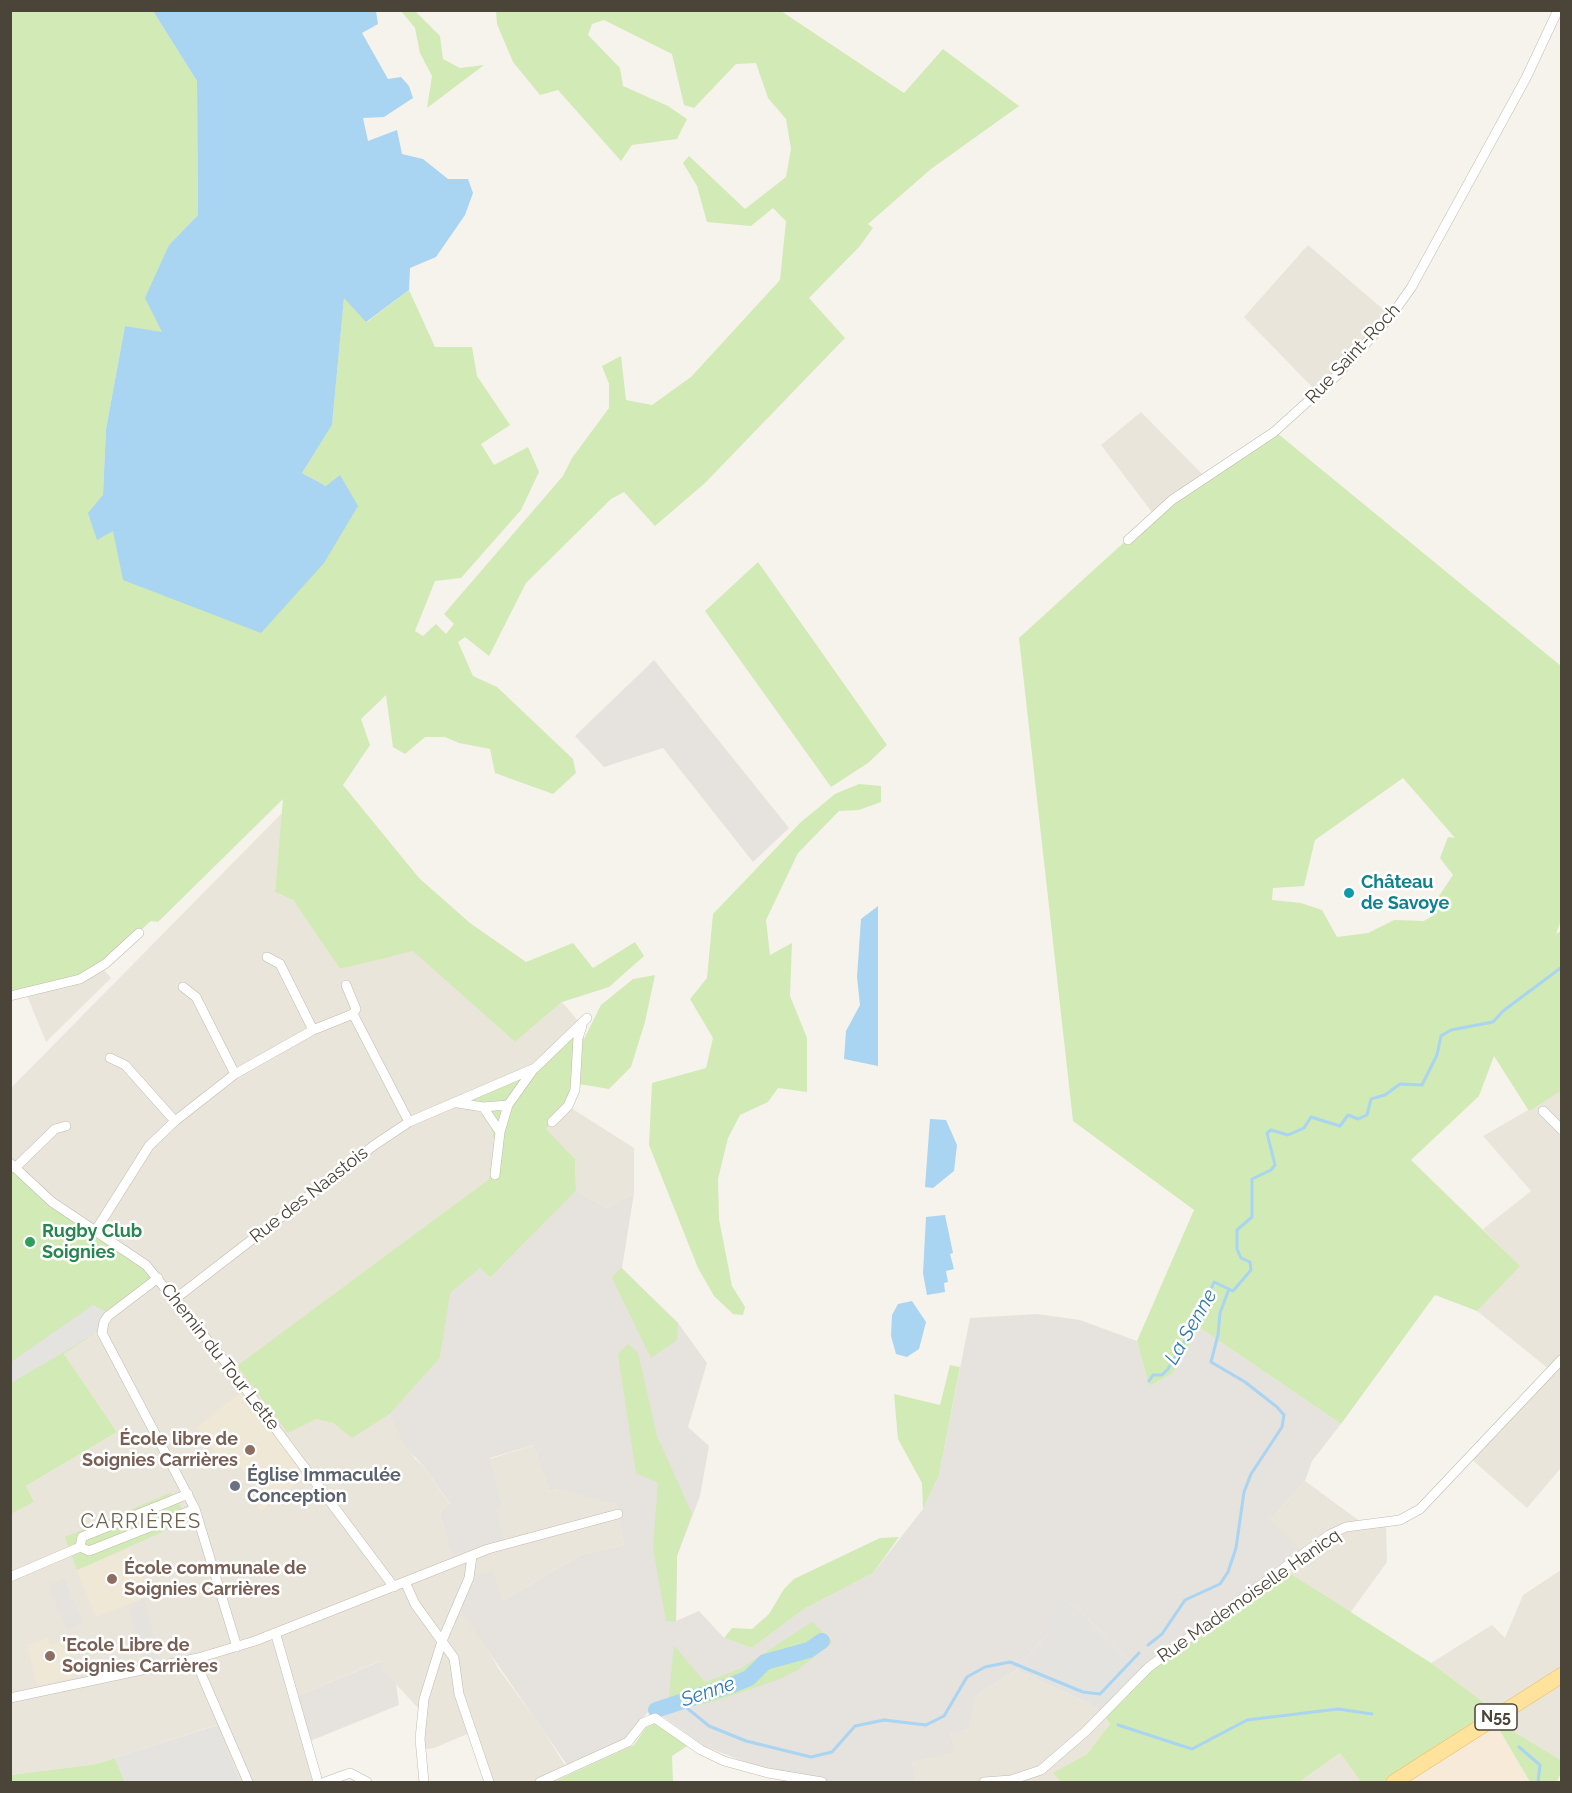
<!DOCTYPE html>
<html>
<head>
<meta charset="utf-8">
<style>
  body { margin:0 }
  #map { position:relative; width:1572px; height:1793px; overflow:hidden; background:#f6f3ec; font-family:Raleway,sans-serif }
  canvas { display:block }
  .frame { position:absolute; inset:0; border:12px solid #4b4439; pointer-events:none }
</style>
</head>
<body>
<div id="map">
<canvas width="1572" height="1793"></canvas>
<div class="frame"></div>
</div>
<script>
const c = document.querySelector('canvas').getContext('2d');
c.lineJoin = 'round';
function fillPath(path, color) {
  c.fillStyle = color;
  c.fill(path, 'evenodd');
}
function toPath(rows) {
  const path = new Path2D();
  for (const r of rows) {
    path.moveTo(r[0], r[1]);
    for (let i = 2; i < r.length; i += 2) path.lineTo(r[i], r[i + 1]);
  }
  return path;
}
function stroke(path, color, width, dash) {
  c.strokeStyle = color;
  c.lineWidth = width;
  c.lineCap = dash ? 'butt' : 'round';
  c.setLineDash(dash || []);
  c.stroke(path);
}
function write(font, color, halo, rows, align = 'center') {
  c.font = font + ' Raleway,sans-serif';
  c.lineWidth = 5;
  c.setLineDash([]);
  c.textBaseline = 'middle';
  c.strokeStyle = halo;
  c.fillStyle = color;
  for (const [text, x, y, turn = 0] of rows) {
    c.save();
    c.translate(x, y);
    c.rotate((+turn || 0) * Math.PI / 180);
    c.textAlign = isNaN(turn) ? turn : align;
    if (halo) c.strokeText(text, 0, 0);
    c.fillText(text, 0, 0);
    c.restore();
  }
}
const residential = toPath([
  [1308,245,1391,316,1318,393,1244,317],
  [1141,412,1205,477,1154,515,1101,445],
  [283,812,275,892,293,900,340,969,413,950,515,1042,562,1002,580,1023,535,1063,458,1099,481,1113,491,1124,494,1141,489,1179,237,1367,316,1419,333,1423,352,1437,390,1414,415,1459,425,1468,450,1505,440,1512,454,1563,495,1510,503,1506,490,1459,533,1445,549,1491,556,1489,617,1503,624,1545,581,1555,502,1601,460,1610,483,1641,498,1668,539,1724,568,1770,540,1782,489,1782,472,1732,434,1748,416,1751,418,1708,384,1671,380,1661,297,1696,323,1782,240,1782,216,1725,97,1764,11,1775,11,1514,34,1502,26,1486,117,1432,64,1354,102,1330,86,1225,11,1163,11,1088],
  [100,965,111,978,46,1042,26,993],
  [1561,1091,1561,1468,1527,1508,1469,1457,1550,1370,1477,1311,1519,1266,1483,1229,1531,1191,1483,1136],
  [568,1106,634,1148,634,1193,607,1208,576,1191,575,1159,545,1129],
  [1305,1481,1365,1525,1386,1523,1387,1562,1350,1613,1283,1569,1270,1520],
  [1561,1570,1561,1761,1493,1719,1482,1701,1431,1663,1492,1625,1505,1638,1523,1595],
  [1016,1670,1090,1704,1103,1714,1110,1724,1087,1754,1054,1773,1061,1782,916,1782,912,1762,953,1753,951,1732,969,1729,977,1695],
  [1340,1753,1361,1782,1299,1782]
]);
const commercial = toPath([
  [1493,1719,1530,1782,1393,1782]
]);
const industrial = toPath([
  [654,660,789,828,753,862,663,748,604,767,575,736],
  [576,1191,607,1208,634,1193,622,1268,678,1323,707,1363,688,1427,709,1446,700,1496,677,1556,676,1621,699,1611,724,1638,752,1648,804,1609,873,1573,923,1509,939,1475,970,1318,1037,1314,1080,1320,1137,1341,1149,1386,1172,1374,1200,1328,1341,1424,1312,1461,1305,1481,1270,1520,1304,1553,1142,1674,1076,1607,1064,1601,1050,1631,1016,1670,977,1695,969,1729,951,1733,954,1753,912,1762,916,1782,822,1782,753,1765,704,1746,658,1713,648,1712,622,1743,567,1765,460,1610,477,1575,493,1571,502,1601,581,1555,624,1545,617,1504,556,1489,549,1491,533,1445,490,1458,503,1506,495,1510,505,1544,454,1564,440,1512,450,1504,425,1468,404,1445,390,1414,440,1358,449,1293,480,1268,490,1278],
  [64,1579,83,1623,67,1629,48,1585],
  [144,1598,159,1659,142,1662,129,1604],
  [381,1661,384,1671,396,1683,399,1705,310,1741,297,1696]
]);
const education = toPath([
  [241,1392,307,1476,261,1511,253,1500,255,1492,251,1476,244,1474,240,1465,227,1470,197,1427],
  [130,1548,150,1596,96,1617,77,1570],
  [48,1638,50,1645,66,1641,75,1677,37,1686,27,1645]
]);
const green = toPath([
  [10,11,153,11,197,81,198,215,169,245,162,333,125,326,106,429,103,495,113,531,326,486,302,473,332,425,344,297,367,322,409,290,435,347,472,347,477,376,510,425,481,444,494,465,528,447,539,472,521,510,461,578,435,581,415,631,423,636,436,624,446,634,454,624,444,614,563,476,572,458,609,408,609,384,602,366,621,356,626,400,652,405,691,377,780,280,786,221,773,208,751,226,707,222,697,186,683,163,689,156,745,209,786,177,791,149,786,119,768,98,756,63,736,64,694,108,684,105,672,54,604,20,592,24,588,35,620,68,623,86,668,106,687,119,677,139,632,145,621,161,558,90,540,95,513,62,497,24,496,11,781,11,904,93,943,49,1019,106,931,169,868,224,873,228,859,247,809,298,845,338,705,483,655,526,624,492,611,499,526,583,489,656,465,637,458,642,473,676,497,687,573,759,576,773,553,794,495,773,490,749,459,743,445,737,425,737,405,754,393,747,386,695,361,719,370,745,343,785,419,878,470,923,526,962,573,943,593,968,635,942,644,956,609,987,562,1002,515,1042,413,951,340,969,293,900,275,892,283,799,158,922,151,921,91,974,11,996],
  [401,11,415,11,440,36,443,59,460,68,484,65,427,108,432,76,420,53,415,28],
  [1277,433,1561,666,1562,917,1556,934,1561,931,1561,1091,1529,1111,1494,1056,1479,1096,1411,1160,1520,1266,1477,1311,1435,1295,1341,1424,1200,1328,1172,1374,1149,1386,1137,1341,1194,1210,1073,1121,1019,638,1154,515],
  [1403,778,1455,838,1448,837,1440,858,1453,875,1437,899,1437,913,1424,921,1394,920,1368,933,1337,937,1322,910,1301,903,1272,900,1273,888,1304,886,1315,840],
  [758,562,887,745,868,763,831,787,705,611],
  [859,784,881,786,881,802,859,810,839,811,798,853,766,920,770,955,792,943,790,996,807,1038,807,1092,778,1088,768,1102,740,1115,728,1138,718,1179,719,1219,732,1286,745,1307,743,1315,733,1314,714,1296,698,1268,649,1145,652,1083,706,1068,713,1038,690,999,707,978,713,914,801,822,835,794],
  [655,975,645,1022,631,1067,609,1089,579,1084,546,1129,575,1159,576,1191,490,1278,480,1268,450,1293,440,1358,390,1414,352,1438,333,1423,316,1419,288,1433,237,1366,489,1179,494,1141,491,1124,481,1112,457,1099,535,1063,580,1023,584,1039,601,1005,633,979],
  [11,1163,34,1187,158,1278,111,1314,103,1329,64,1354,117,1432,26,1486,34,1502,11,1514],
  [621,1268,678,1323,677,1340,651,1358,612,1278],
  [628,1344,638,1353,657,1436,692,1514,677,1556,676,1622,666,1621,653,1548,658,1483,636,1473,618,1355],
  [950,1365,960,1367,939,1475,923,1509,922,1483,898,1439,894,1394,940,1405],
  [170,1493,176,1496,187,1521,77,1570,65,1537],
  [899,1537,873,1573,804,1609,752,1648,724,1638,732,1628,752,1629,769,1614,784,1589,794,1579,880,1538],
  [1283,1569,1431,1663,1482,1701,1493,1719,1562,1761,1561,1773,1557,1782,1530,1782,1493,1719,1393,1782,1361,1782,1340,1753,1299,1782,1061,1782,1053,1773,1087,1754,1110,1724,1103,1714,1142,1674],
  [812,1622,833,1642,796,1671,777,1680,719,1700,674,1711,669,1695,674,1646,705,1682,740,1669],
  [655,1721,689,1745,672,1756,673,1782,553,1782,634,1745,647,1726],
  [115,1758,125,1782,11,1782,11,1775,97,1764]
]);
const parking = toPath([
  [93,1305,111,1314,103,1329,11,1383,10,1363],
  [1064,1601,1076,1607,1142,1674,1103,1714,1090,1704,1016,1670,1050,1631,1048,1619],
  [217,1725,240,1782,125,1782,115,1758]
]);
const water = toPath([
  [153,11,376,11,378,24,362,33,388,79,401,77,409,86,413,98,384,117,363,118,368,141,397,130,402,154,423,159,448,179,468,179,473,193,465,215,436,257,410,268,409,290,366,322,344,298,332,425,302,473,326,486,340,475,358,506,324,563,261,633,123,580,113,531,97,540,88,513,103,495,106,429,125,326,162,332,145,298,169,245,198,215,197,81],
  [878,906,878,1066,844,1059,846,1031,860,1005,857,977,861,919],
  [930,1119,946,1120,957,1145,954,1171,933,1188,925,1187],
  [945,1215,953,1253,950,1254,954,1269,946,1271,948,1282,944,1283,945,1292,927,1295,923,1273,926,1217],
  [912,1301,926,1322,919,1349,907,1357,896,1354,891,1336,892,1315,898,1304]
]);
const stream = toPath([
  [1149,1381,1153,1375,1162,1375,1168,1369,1202,1312,1214,1282,1233,1291,1251,1270,1250,1262,1241,1258,1237,1249,1237,1230,1252,1217,1252,1179,1271,1170,1275,1165,1267,1133,1271,1130,1288,1135,1304,1128,1311,1117,1340,1126,1348,1115,1358,1119,1367,1115,1371,1099,1385,1095,1400,1084,1422,1085,1437,1055,1441,1036,1451,1030,1493,1022,1503,1011,1562,967],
  [1148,1645,1162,1634,1185,1600,1220,1584,1228,1572,1236,1548,1244,1492,1251,1474,1282,1427,1284,1415,1277,1407,1245,1382,1211,1362,1218,1335,1220,1313,1229,1289],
  [674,1702,687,1708,709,1726,746,1741,811,1757,832,1752,855,1726,884,1720,926,1725,944,1716,967,1677,985,1667,1010,1662,1083,1692,1100,1694,1139,1653],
  [1118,1725,1192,1749,1247,1720,1338,1709,1372,1714],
  [1519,1747,1540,1765,1538,1782]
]);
const river = toPath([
  [656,1710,732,1685,749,1678,765,1662,809,1650,822,1641]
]);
const minor = toPath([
  [1128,540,1172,500,1274,432,1336,376,1391,316,1411,288,1526,78,1558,10],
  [267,957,280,964,313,1030],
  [346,985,356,1009,353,1014],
  [183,987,196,997,235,1074],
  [10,996,80,979,105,964,139,933],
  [110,1058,125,1065,175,1121],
  [458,1103,483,1107,508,1105],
  [483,1107,500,1132],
  [1543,1111,1562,1130],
  [552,1122,568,1106,575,1090,578,1038,582,1026],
  [10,1163,52,1202,146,1265,227,1364,394,1587],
  [15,1168,55,1129,66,1126],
  [495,1175,500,1132,508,1105,533,1070],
  [96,1230,149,1146,175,1121,235,1074,313,1030,353,1014,409,1122],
  [158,1278,108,1316,104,1322,102,1333,195,1509,237,1647],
  [175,1299,373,1146,409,1122,535,1068,587,1018],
  [188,1494,82,1537,80,1547,89,1551,195,1509],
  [10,1577,80,1547],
  [405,1582,415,1604,454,1658,459,1694,489,1782],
  [276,1635,318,1782],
  [198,1658,202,1676,248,1782],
  [10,1698,198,1658,255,1641,488,1549,618,1514],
  [325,1782,350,1773,367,1782],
  [424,1782,420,1739,424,1699,442,1641,469,1578,472,1556],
  [540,1782,628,1742,643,1723,655,1718,701,1750,724,1761,768,1773,822,1782],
  [984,1782,1011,1780,1041,1770,1086,1731,1149,1667,1329,1535,1346,1527,1400,1520,1420,1509,1562,1359]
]);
const primary = toPath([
  [1394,1782,1562,1675]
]);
const markers = [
  [1349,893,6,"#0f9aa8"],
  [30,1242,6,"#2e9e5b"],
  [250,1450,6,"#8d6e63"],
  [235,1486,6,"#6b7280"],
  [112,1579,6,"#8d6e63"],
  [50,1656,6,"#8d6e63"]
];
const shields = [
  [1496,1717,42]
];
const shieldNames = [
  ["N55",1496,1717]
];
const streetNames = [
  ["Rue Saint-Roch",1353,354,-47],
  ["Rue des Naastois",309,1195,-38],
  ["Chemin du Tour Lette",220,1357,52],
  ["Rue Mademoiselle Hanicq",1249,1596,-35]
];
const cultureNames = [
  ["Château",1361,883],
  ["de Savoye",1361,904]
];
const leisureNames = [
  ["Rugby Club",42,1232],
  ["Soignies",42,1253]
];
const educationNames = [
  ["École libre de",238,1440,"right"],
  ["Soignies Carrières",238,1461,"right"],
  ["École communale de",124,1569],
  ["Soignies Carrières",124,1590],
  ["'Ecole Libre de",62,1646],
  ["Soignies Carrières",62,1667]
];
const worshipNames = [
  ["Église Immaculée",247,1476],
  ["Conception",247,1497]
];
const waterNames = [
  ["La Senne",1191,1327,-60],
  ["Senne",708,1692,-19]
];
const neighbourhoodNames = [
  ["CARRIÈRES",141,1522]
];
fillPath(residential, '#eae5da');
fillPath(commercial, '#f7ead8');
fillPath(industrial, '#e6e2dd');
fillPath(education, '#efe8d6');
fillPath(green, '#d2eab5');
fillPath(parking, '#e5e3e0');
fillPath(water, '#a9d4f2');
stroke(stream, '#a9d4f2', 3);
stroke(river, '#a9d4f2', 16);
stroke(minor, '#c2bbae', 10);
stroke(primary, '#e6c16a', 16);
stroke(minor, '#fff', 9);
stroke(primary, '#ffe39c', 15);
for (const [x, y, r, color] of markers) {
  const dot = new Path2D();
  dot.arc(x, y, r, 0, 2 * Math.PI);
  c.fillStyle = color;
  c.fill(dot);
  stroke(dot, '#fff', 2);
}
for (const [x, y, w] of shields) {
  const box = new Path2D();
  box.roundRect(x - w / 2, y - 13, w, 26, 4.5);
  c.fillStyle = '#fff';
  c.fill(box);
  stroke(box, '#4b4439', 1.5);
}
write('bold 16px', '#4b4439', null, shieldNames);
write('18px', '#4b4439', '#fff', streetNames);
write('bold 18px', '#0d838f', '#fff', cultureNames, 'left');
write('bold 18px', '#27864d', '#fff', leisureNames, 'left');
write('bold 18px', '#785e54', '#fff', educationNames, 'left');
write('bold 18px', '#5b616d', '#fff', worshipNames, 'left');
write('italic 20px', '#2e7ab2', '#fff', waterNames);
c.letterSpacing = '1.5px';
write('20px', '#6e6250', '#fff', neighbourhoodNames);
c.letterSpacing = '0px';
</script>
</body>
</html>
